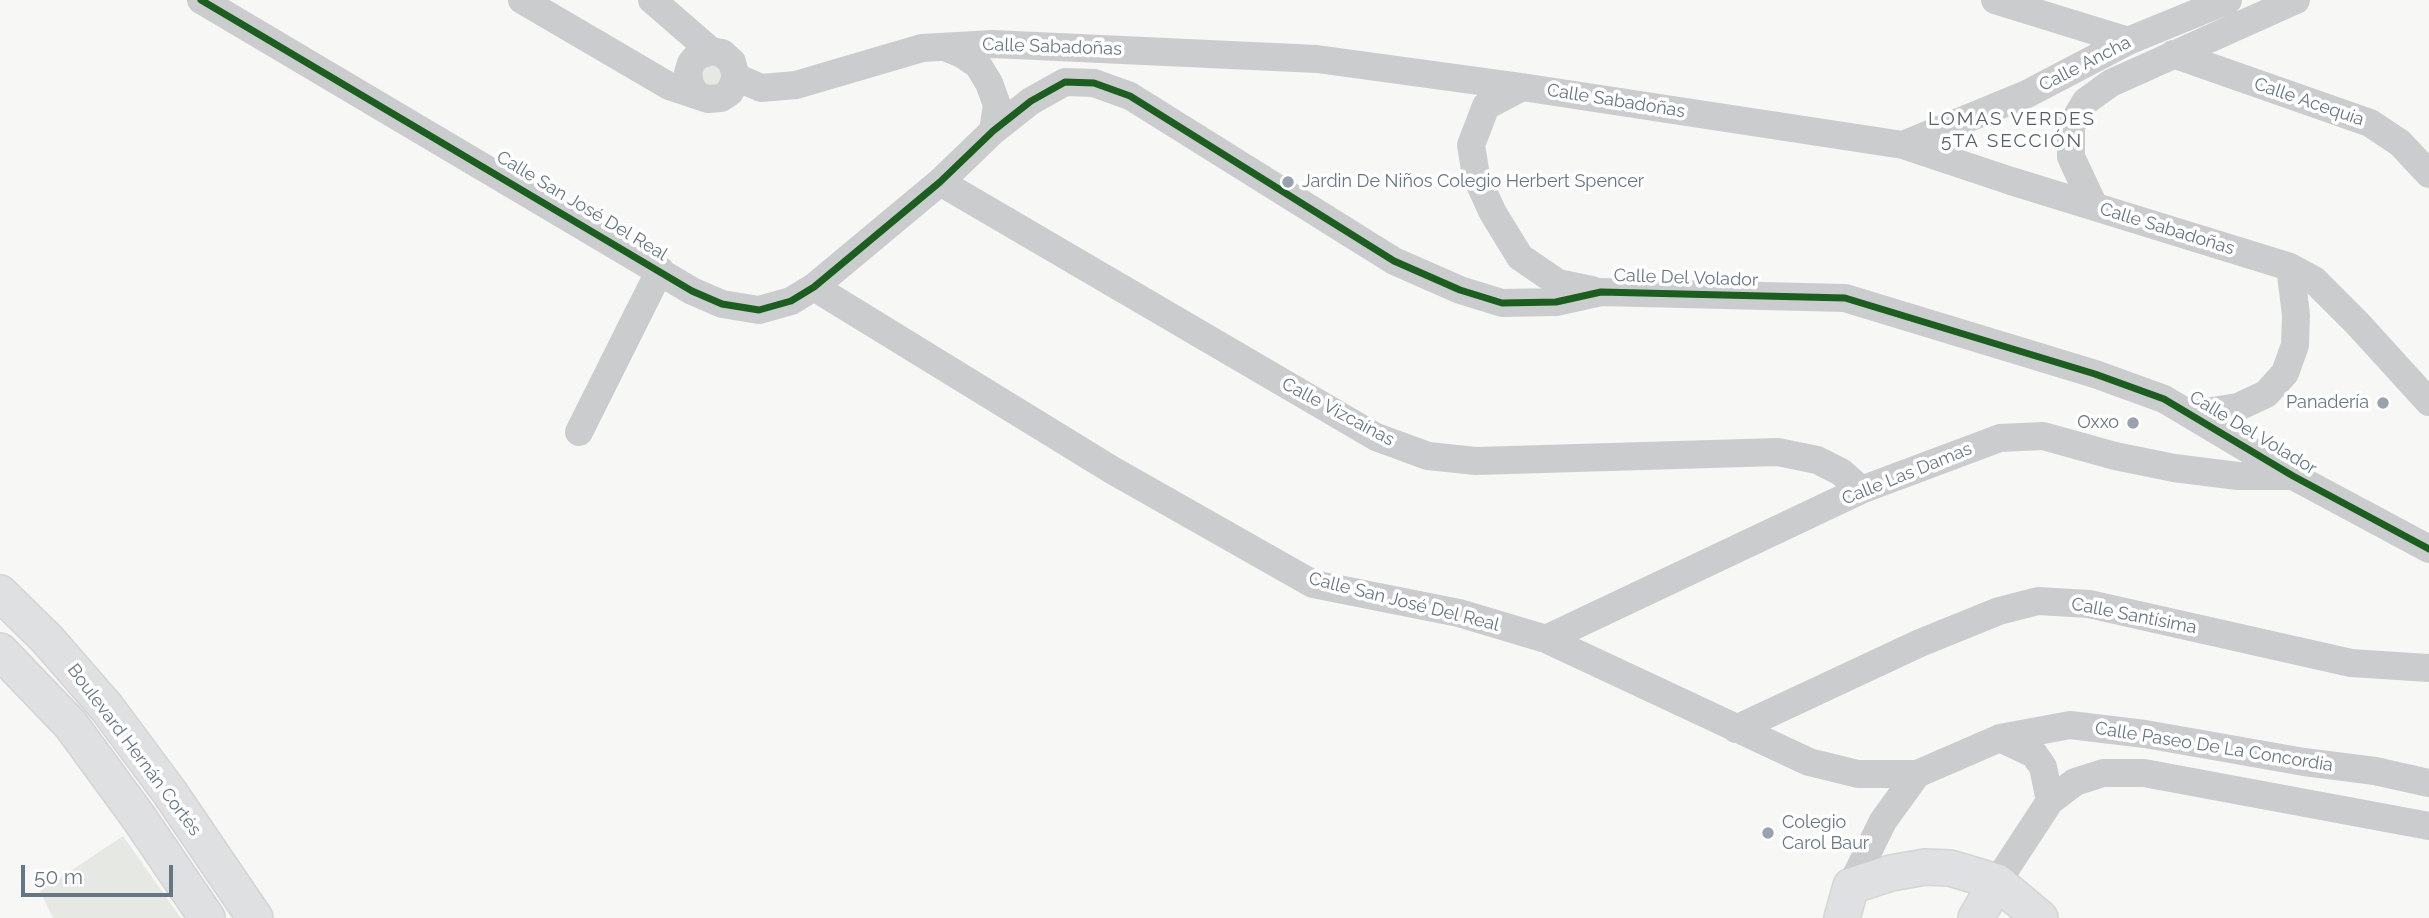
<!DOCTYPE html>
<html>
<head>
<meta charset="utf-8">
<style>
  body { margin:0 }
  #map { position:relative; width:2429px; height:918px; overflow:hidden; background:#f7f7f6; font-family:Raleway,sans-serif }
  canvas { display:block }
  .scale { position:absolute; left:21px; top:865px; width:152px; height:32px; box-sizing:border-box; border:4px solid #677685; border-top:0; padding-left:9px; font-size:21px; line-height:24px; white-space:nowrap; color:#677685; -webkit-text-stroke:5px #fff; paint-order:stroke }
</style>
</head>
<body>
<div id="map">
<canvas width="2429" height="918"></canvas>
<div class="scale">50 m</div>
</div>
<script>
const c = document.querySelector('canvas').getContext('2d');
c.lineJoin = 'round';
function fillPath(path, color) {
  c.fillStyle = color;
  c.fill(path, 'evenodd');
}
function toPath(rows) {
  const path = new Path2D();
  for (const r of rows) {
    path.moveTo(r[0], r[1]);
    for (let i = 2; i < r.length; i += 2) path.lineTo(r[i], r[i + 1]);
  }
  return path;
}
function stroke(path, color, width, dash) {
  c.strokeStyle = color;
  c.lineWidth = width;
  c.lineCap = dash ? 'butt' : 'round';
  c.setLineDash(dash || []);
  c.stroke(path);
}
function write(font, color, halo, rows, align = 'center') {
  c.font = font + ' Raleway,sans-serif';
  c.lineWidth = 7;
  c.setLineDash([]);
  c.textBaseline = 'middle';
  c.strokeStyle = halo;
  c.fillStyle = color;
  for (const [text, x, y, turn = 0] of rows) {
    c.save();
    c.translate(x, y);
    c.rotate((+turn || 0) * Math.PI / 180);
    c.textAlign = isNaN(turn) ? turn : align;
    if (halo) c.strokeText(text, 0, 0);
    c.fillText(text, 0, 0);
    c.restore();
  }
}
const green = toPath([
  [721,61,727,83,705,89,699,67],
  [123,836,181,918,53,918,40,891]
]);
const minor = toPath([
  [201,0,692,291,722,304,759,310,791,301,814,287,940,182,993,131,1031,101,1065,82,1094,83,1130,96,1394,261,1460,290,1502,303,1556,302,1601,292,1845,298,2095,374,2164,399,2293,476,2429,549],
  [522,0,669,86,708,99,721,98,730,92,736,77,732,62,722,53,711,51,697,56,691,63,688,73,690,85,696,94],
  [652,0,711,51],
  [1995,0,2128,41],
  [945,47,962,54,978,65,989,83,997,105,993,131],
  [2173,54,2370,123,2400,143,2429,174],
  [736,77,761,88,796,85,922,48,993,44,1317,59,1522,87,1903,145,2011,181,2290,267,2314,280,2357,323,2429,402],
  [1522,87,1486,106,1471,145,1476,176,1493,213,1520,257,1558,283,1592,290],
  [1903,145,2027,94,2128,41,2228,0],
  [940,182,1376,437,1428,456,1476,461,1778,452,1817,460,1841,472,1861,490],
  [2094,206,2071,157,2071,126,2086,101,2111,83,2296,0],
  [814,287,1112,470,1313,584,1459,613,1546,639,1809,762,1858,774,1917,774],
  [2192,414,2238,407,2266,394,2285,373,2295,345,2296,315,2290,267],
  [579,432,660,270],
  [1546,639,1861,490,2000,438,2043,436,2115,456,2174,468,2238,476,2290,476],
  [1736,729,1920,643,1999,611,2038,601,2089,604,2351,663,2429,668],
  [2000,738,2034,754,2043,767,2050,801],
  [1997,882,2050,801,2075,782,2103,773,2144,773,2429,826],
  [1851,886,1883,821,1917,774,2000,738,2070,725,2145,734,2304,762,2375,771,2429,783]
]);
const major = toPath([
  [0,593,47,639,107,708,170,793,255,918],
  [0,651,71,725,139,818,207,918],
  [1842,918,1851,886,1891,873,1925,867,1950,868,1997,882,2040,918],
  [1976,918,1997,882]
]);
const cycleway = toPath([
  [201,0,692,291,722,304,759,310,791,301,814,287,940,182,993,131,1031,101,1065,82,1094,83,1130,96,1394,261,1460,290,1502,303,1556,302,1601,292,1845,298,2095,374,2164,399,2293,476,2429,549]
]);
const markers = [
  [1288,182,7,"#99a3ad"],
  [2383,403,7,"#99a3ad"],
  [2133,423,7,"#99a3ad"],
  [1768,833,7,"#99a3ad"]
];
const streetNames = [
  ["Calle Sabadoñas",1052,47,2],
  ["Calle Ancha",2085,64,-27],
  ["Calle Sabadoñas",1616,101,9],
  ["Calle Acequia",2309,102,19],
  ["Calle San José Del Real",582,206,31],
  ["Calle Sabadoñas",2167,229,17],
  ["Calle Del Volador",1686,278,2],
  ["Calle Vizcaínas",1338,412,28],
  ["Calle Del Volador",2253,433,31],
  ["Calle Las Damas",1907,474,-22],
  ["Calle San José Del Real",1404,602,14],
  ["Calle Santísima",2134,616,11],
  ["Calle Paseo De La Concordia",2214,747,9],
  ["Boulevard Hernán Cortés",134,750,53]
];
const poiNames = [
  ["Jardin De Niños Colegio Herbert Spencer",1302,182],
  ["Panadería",2369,403,"right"],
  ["Oxxo",2119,423,"right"],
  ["Colegio",1782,823],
  ["Carol Baur",1782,844]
];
const neighbourhoodNames = [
  ["LOMAS VERDES",2012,119],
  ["5TA SECCIÓN",2012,141]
];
fillPath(green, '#e5e8e3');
stroke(major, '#d4d4d4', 38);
stroke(minor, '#cbcccd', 28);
stroke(major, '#dfe0e1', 35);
stroke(cycleway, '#1b5e20', 7);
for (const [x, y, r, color] of markers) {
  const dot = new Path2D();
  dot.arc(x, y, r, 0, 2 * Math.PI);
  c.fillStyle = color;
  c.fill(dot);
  stroke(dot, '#fff', 2.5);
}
write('18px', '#677685', '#fff', streetNames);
write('18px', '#677685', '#fff', poiNames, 'left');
c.letterSpacing = '2px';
write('19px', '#55606b', '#fff', neighbourhoodNames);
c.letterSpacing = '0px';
</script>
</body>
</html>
